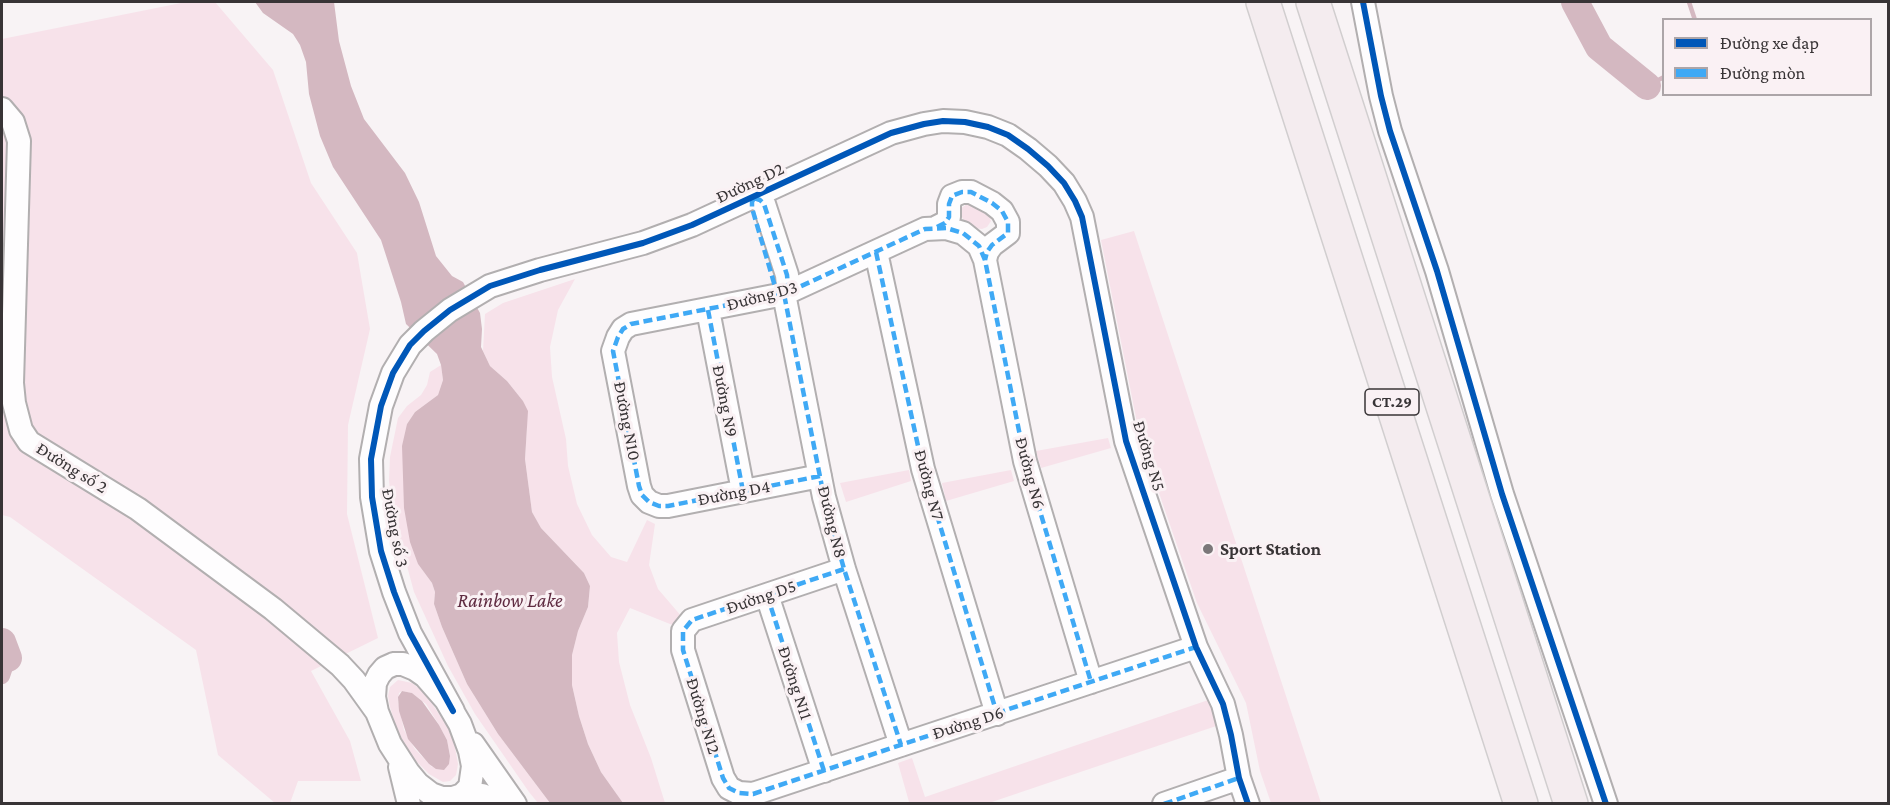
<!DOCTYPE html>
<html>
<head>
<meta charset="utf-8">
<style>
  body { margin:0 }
  #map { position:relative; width:1890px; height:805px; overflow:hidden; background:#f8f3f5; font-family:"Crimson Pro",serif }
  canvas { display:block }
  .frame { position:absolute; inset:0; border:3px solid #383436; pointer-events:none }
  .legend { position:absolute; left:1662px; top:18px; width:210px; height:78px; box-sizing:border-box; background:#faf1f4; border:2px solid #aca5a8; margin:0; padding:8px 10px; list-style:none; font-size:18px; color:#383436 }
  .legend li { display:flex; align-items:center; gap:12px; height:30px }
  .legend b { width:30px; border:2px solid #aca5a8 }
</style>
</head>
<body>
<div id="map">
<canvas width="1890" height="805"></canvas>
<div class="frame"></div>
<ul class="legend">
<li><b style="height:8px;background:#0057b8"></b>Đường xe đạp</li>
<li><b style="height:8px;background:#3fa9f5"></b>Đường mòn</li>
</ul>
</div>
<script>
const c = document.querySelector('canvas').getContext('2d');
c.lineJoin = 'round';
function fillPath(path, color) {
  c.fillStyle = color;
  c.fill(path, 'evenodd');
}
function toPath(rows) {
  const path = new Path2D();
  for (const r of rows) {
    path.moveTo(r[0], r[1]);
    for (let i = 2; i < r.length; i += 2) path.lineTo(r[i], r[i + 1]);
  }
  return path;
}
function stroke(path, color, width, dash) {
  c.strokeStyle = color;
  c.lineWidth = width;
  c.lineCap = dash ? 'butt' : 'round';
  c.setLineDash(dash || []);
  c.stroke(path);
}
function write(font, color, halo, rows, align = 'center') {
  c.font = font + ' "Crimson Pro",serif';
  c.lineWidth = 6;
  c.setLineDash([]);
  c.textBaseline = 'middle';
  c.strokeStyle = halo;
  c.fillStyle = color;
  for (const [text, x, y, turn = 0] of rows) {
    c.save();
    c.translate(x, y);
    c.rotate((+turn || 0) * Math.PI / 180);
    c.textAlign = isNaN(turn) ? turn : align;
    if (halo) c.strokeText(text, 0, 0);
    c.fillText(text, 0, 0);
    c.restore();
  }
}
const green = toPath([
  [186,2,215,2,273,70,311,183,357,253,370,329,348,425,347,514,378,638,311,671,350,741,361,781,298,781,290,803,275,803,218,755,196,650,10,517,2,515,2,39],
  [970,202,987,211,991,221,987,227,982,229,974,228,966,225,962,217,960,209],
  [1134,231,1321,803,1271,803,1260,771,1246,703,1197,603,1140,438,1101,240],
  [575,279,558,310,550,347,552,377,566,439,568,466,577,504,592,535,611,557,627,562,647,520,655,524,649,565,658,589,682,617,675,626,630,608,617,633,619,662,630,705,651,758,665,803,623,803,601,772,588,744,579,716,572,685,572,655,578,631,588,607,590,586,584,573,541,528,532,512,525,459,527,427,523,401,507,381,490,366,483,351,485,314,503,303],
  [441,365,443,380,438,395,415,412,407,424,418,564,432,583,435,592,434,604,442,627,467,684,498,734,550,803,538,803,529,792,475,714,448,666,414,592,393,514,389,481,390,457,398,418,407,406,421,395,427,385,430,372],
  [1108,438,1111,448,1041,468,1036,451],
  [909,470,911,481,846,502,840,483],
  [1011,470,1014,481,946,501,942,483],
  [398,680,412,683,421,690,433,705,447,726,454,742,458,764,456,775,450,781,443,782,429,774,413,758,397,730,390,707,388,696,390,687],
  [402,691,412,693,426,704,439,725,447,740,450,756,432,767,415,749,404,730,398,701,399,693],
  [1220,696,1228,722,989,803,906,803,909,802,898,763,912,758,925,797]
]);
const water = toPath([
  [255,2,334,2,339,41,351,86,364,119,405,173,419,202,436,256,452,276,463,282,480,313,482,329,481,347,490,366,507,381,523,401,528,411,525,459,532,512,541,528,584,573,590,586,588,607,578,631,572,655,572,685,579,716,588,744,601,772,623,803,550,803,498,734,467,684,442,627,434,604,435,592,432,583,418,564,410,542,404,508,402,446,407,424,415,412,438,395,443,380,441,365,437,354,406,324,401,302,381,240,333,167,320,136,309,94,306,62,300,45,293,34,263,13],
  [402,691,412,693,422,701,439,725,447,740,450,756,449,764,444,770,436,769,429,764,408,739,399,711,398,697]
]);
const stream = toPath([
  [1689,2,1695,20],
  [1647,86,1664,77]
]);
const canal = toPath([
  [2,676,8,658]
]);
const river = toPath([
  [1575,2,1599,47,1647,86],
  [2,642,8,658]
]);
const minor = toPath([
  [1363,2,1381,96,1390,131,1437,271,1502,494,1606,804],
  [2,109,13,122,19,141,12,383,14,403,21,430,29,442,138,509,273,609,340,665,354,680,377,712],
  [754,198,760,200,764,204,787,275,788,287,784,294,824,497,844,569,901,745],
  [937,227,945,223,949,217,949,204,952,196,962,192,971,192,992,203,1002,211,1008,222,1008,233,992,245,987,252,985,260],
  [876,252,923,469,997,714],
  [708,310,743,491],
  [820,476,668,506,659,506,649,502,642,495,639,486,613,351,618,337,623,329,631,324,784,294,925,229,946,228,963,233,979,246,985,260,1025,461,1091,682],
  [844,569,692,620,683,631,683,650,723,778,729,788,739,793,753,794,1196,647],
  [767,595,824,771],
  [394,664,403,664,415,669,425,676,446,700,460,724,470,751,473,766,470,787,462,795,453,798,442,798,431,794,418,784,408,772,390,744,377,712,374,697,375,683,379,675,385,668,394,664],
  [453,711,410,633,394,592,381,551,372,497,371,459,381,406,393,373,410,345,424,331,450,310,490,286,540,270,643,243,692,225,891,133,924,124,943,121,965,122,988,127,1008,135,1028,149,1048,166,1064,183,1075,201,1082,217,1126,441,1196,647,1223,704,1231,735,1239,778,1248,804],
  [473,744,515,804],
  [400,767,409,804],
  [462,795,482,795,504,804],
  [1164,804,1239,778]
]);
const highway = toPath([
  [1263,2,1521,804],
  [1313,2,1571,804]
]);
const quiet = toPath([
  [754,198,760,200,764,204,787,275,788,287,784,294,824,497,844,569,901,745],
  [754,198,752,202,752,208,774,283,777,290,784,294],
  [937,227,945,223,949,217,949,204,952,196,962,192,971,192,992,203,1002,211,1008,222,1008,233,992,245,987,252,985,260],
  [876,252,923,469,997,714],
  [708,310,743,491],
  [820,476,668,506,659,506,649,502,642,495,639,486,613,351,618,337,623,329,631,324,784,294,925,229,946,228,963,233,979,246,985,260,1025,461,1091,682],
  [844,569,692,620,683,631,683,650,723,778,729,788,739,793,753,794,1196,647],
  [767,595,824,771],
  [1164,804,1239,778]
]);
const cycleway = toPath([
  [1363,2,1381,96,1390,131,1437,271,1502,494,1606,804],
  [453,711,410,633,394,592,381,551,372,497,371,459,381,406,393,373,410,345,424,331,450,310,490,286,540,270,643,243,692,225,891,133,924,124,943,121,965,122,988,127,1008,135,1028,149,1048,166,1064,183,1075,201,1082,217,1126,441,1196,647,1223,704,1231,735,1239,778,1248,804]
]);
const markers = [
  [1208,549,6,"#7b7779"]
];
const shields = [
  [1392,402,54]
];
const shieldNames = [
  ["CT.29",1392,402]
];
const streetNames = [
  ["Đường D2",750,183,-25],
  ["Đường D3",762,296,-15],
  ["Đường N9",725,401,79],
  ["Đường N10",627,421,79],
  ["Đường N5",1149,456,73],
  ["Đường số 2",72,468,32],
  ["Đường N6",1030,473,75],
  ["Đường N7",929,485,75],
  ["Đường D4",734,493,-11],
  ["Đường N8",832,522,76],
  ["Đường số 3",395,528,79],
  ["Đường D5",761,597,-19],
  ["Đường N11",795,683,72],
  ["Đường N12",703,716,73],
  ["Đường D6",968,723,-18]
];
const poiNames = [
  ["Sport Station",1220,549]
];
const waterNames = [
  ["Rainbow Lake",510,601]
];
fillPath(green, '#f7e2ea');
fillPath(water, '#d4b8c1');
stroke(stream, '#d4b8c1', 4.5);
stroke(canal, '#d4b8c1', 16);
stroke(river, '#d4b8c1', 28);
stroke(minor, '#b2afb0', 26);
stroke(highway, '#d1cecf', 36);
stroke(minor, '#fefdfe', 22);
stroke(highway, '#f4ecef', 33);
stroke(quiet, '#3fa9f5', 4.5, [9, 4.5]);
stroke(cycleway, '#0057b8', 6);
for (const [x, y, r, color] of markers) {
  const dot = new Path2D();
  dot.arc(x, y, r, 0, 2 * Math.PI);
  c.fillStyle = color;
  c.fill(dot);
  stroke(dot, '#faf1f4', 2);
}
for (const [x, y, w] of shields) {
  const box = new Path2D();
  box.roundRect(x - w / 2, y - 13, w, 26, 4.5);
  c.fillStyle = '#faf1f4';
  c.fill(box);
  stroke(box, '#383436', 1.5);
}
write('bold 16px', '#383436', null, shieldNames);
write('18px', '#383436', '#faf1f4', streetNames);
write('bold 18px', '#383436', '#faf1f4', poiNames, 'left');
write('italic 20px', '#5f2b41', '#faf1f4', waterNames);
</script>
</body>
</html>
